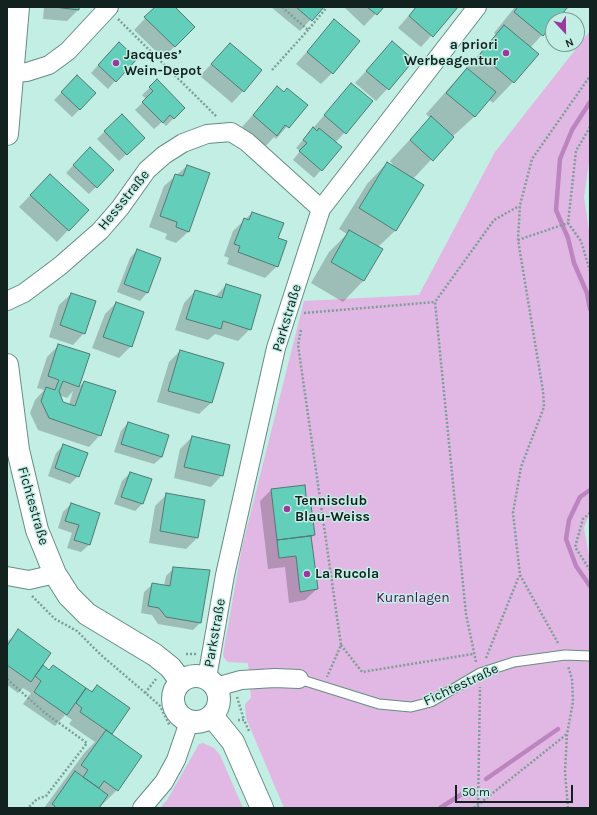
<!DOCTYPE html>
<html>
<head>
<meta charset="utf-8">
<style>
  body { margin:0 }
  #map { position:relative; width:597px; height:815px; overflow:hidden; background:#c3eee4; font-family:Karla,sans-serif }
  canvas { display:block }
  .frame { position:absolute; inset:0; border:8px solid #12221f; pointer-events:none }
  .north { position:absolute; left:545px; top:12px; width:40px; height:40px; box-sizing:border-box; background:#c3eee4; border:1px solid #7c9c95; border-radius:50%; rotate:158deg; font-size:11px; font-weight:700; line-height:16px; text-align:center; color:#12221f }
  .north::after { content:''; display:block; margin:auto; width:14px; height:18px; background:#9938a0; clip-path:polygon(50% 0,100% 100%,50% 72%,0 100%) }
  .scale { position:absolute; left:455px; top:785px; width:118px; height:18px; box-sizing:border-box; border:2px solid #12221f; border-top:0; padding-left:5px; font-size:12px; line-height:14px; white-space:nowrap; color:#12221f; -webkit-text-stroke:3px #c3eee4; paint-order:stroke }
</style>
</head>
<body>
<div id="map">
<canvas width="597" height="815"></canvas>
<div class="frame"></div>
<div class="north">N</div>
<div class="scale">50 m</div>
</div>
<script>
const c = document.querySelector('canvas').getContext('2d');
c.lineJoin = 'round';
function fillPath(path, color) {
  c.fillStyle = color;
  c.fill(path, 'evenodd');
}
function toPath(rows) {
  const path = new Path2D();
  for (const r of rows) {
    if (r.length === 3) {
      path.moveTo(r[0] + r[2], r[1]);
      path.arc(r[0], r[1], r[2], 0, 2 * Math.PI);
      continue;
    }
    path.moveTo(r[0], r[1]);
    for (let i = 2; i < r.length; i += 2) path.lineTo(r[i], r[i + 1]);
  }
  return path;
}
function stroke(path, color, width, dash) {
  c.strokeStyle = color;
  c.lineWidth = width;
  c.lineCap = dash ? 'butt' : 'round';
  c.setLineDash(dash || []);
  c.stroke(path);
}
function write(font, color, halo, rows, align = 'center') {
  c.font = font + ' Karla,sans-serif';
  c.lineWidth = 3;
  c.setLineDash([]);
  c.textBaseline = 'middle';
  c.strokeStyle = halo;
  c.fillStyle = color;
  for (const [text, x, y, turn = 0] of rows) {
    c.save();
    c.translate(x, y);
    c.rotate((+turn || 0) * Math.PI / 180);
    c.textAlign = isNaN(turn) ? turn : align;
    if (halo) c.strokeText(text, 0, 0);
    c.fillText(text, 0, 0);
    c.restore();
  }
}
const green = toPath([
  [590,31,590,155,584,197,590,237,590,512,584,528,590,561,590,808,284,808,246,718,245,704,251,698,248,663,228,662,224,658,223,654,242,547,304,301,419,295,495,152],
  [203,743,214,748,220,755,243,808,160,808,167,800,199,744]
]);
const shadow = toPath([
  [44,7,78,7,78,10,67,21,43,19],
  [156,7,174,7,194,27,163,58,134,30],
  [271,7,322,7,300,31],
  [344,7,382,7,364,26],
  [416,7,457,7,421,47,398,28],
  [515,7,566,7,556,20,553,20,553,23,530,48,537,54,513,82,493,103,489,100,474,117,453,136,413,179,396,230,378,247,382,249,363,281,343,302,311,283,329,252,347,234,339,229,367,184,387,163,396,169,390,161,430,118,426,114,496,35,494,33],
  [334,21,332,73,321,84,296,64],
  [392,43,413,61,376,101,355,83],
  [230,44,243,91,232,103,200,76],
  [111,51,115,81,108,89,91,73],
  [77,77,95,94,72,117,54,100],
  [157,81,184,108,166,126,162,122,154,129,135,110,146,99,142,95],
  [351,84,372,102,336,142,321,170,314,178,293,160,300,151,296,148],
  [277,88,306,105,276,139,274,137,265,147,242,127],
  [105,131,136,145,119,161,97,139],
  [82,156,113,170,89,194,66,173],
  [187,166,188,232,176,243,165,239,167,234,149,227,164,186],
  [38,187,87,210,57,242,19,207],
  [252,213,277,239,277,266,265,278,227,264,229,258,224,256,233,231],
  [137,250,160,259,147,293,140,301,117,292,130,258],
  [226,285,250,329,238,341,215,334,208,340,175,330,184,303,195,291,215,297],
  [71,294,84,333,73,345,49,337,59,305],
  [116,303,131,346,119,358,92,348,105,314],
  [59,345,89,355,78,388,84,382,100,435,89,447,38,430,30,413,35,400,44,390,37,388,47,357],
  [73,391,69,405,63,403,59,395,67,398],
  [180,351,223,363,211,403,199,414,157,402,169,362],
  [128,423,162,457,154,464,114,452,121,431],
  [192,437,222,475,211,487,174,478,180,449],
  [64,445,78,476,70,484,48,476,56,453],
  [130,473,142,504,135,511,114,504,122,481],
  [304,486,306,507,314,535,311,538,317,589,305,600,289,603,285,567,268,569,260,501,271,490],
  [167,494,197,538,186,549,149,543,155,506],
  [71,504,99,513,89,545,81,552,67,548,72,533,58,528,63,512],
  [174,568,200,623,193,630,158,624,152,615,141,613,144,592,152,585,164,586,166,576],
  [19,631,41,665,49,670,53,666,90,692,97,686,129,708,111,734,117,790,99,808,44,808,85,752,95,742,69,724,72,720,65,715,55,726,23,704,31,693,23,688,18,693,7,685,7,642]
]);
const stream = toPath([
  [590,102,572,130,560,159,556,210,568,238,574,263,587,293,590,309],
  [590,490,580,497,569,520,566,539,576,566,590,586],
  [486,779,558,729],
  [440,808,470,789]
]);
const building = toPath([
  [54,7,79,7,79,10,54,7],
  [155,7,175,7,195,27,175,47,144,17,155,7],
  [296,7,324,7,312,21,296,7],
  [367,7,384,7,377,15,367,7],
  [416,7,458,7,433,37,409,16,416,7],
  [518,7,568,7,557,20,553,20,553,25,543,36,514,12,518,7],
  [334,19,360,41,333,74,307,52,334,19],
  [504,25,539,54,514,83,480,54,504,25],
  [392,41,414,60,389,90,366,71,392,41],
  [119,42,137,59,116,82,98,65,119,42],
  [230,43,262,70,244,92,211,64,230,43],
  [467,68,496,92,475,117,446,93,467,68],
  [77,75,96,93,80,110,61,92,77,75],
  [157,79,185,108,174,119,170,115,163,123,142,102,153,91,149,87,157,79],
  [351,83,373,101,346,134,324,115,351,83],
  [277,86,284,92,287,88,308,105,289,128,285,125,277,136,253,115,277,86],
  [122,114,145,138,127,155,104,131,122,114],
  [431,116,454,137,433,161,410,140,431,116],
  [313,127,317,131,319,128,342,147,322,171,299,151,307,143,303,140,313,127],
  [90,147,114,170,97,188,73,165,90,147],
  [387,162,424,185,396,231,359,208,387,162],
  [187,165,210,173,189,232,176,227,177,222,160,216,175,174,183,176,187,165],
  [50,174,89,210,69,231,30,195,50,174],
  [252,212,284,223,278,238,287,241,278,267,238,252,240,246,234,244,244,218,249,220,252,212],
  [349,230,383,249,364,281,331,262,349,230],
  [137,249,161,258,148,293,124,284,137,249],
  [226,284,261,295,251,330,223,321,221,329,186,319,195,290,222,298,226,284],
  [71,293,96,301,85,334,60,325,71,293],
  [116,302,144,312,132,347,103,337,116,302],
  [58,344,90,354,79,387,63,381,59,391,63,402,75,406,84,381,116,391,101,436,49,418,41,401,46,387,55,390,59,380,48,376,58,344],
  [180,350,224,363,212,403,168,391,180,350],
  [128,422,169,435,162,457,121,444,128,422],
  [192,436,230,445,223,476,184,467,192,436],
  [63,444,88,453,79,477,55,468,63,444],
  [130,472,152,479,143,504,121,497,130,472],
  [305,485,307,506,311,505,315,535,277,540,271,489,305,485],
  [166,493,205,500,198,538,160,531,166,493],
  [71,503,100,513,90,545,74,540,79,525,65,521,71,503],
  [311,536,318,589,300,592,296,556,279,558,277,540,311,536],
  [173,567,210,570,201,623,166,617,159,608,148,606,152,583,170,586,173,567],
  [18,629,51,653,31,682,7,665,7,646,18,629],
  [43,665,49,670,53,665,86,688,67,715,34,692,41,681,35,676,43,665],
  [97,685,130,708,112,734,80,712,82,708,76,703,86,688,92,692,97,685],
  [106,730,142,756,118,791,104,781,99,788,83,777,88,770,81,765,106,730],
  [75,771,108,795,99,808,54,808,55,806,52,804,75,771]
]);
const path = toPath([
  [282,7,308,30,327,7],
  [118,19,217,117],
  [272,70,308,30],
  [590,127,576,151,568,223,581,241,590,271],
  [518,240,568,223],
  [304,313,435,302],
  [301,330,298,345,341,645,327,677],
  [590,513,583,519,575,547,590,570],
  [32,596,55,619,77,631,101,655,149,696,160,706,170,726],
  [558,643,520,575,513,513,521,467,544,407,543,391,518,240,520,205,532,159,590,76],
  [341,645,362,672,473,654],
  [186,654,196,654],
  [486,658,519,576],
  [476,662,466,614,435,302,494,220,519,206],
  [7,679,45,713,87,743,46,796,37,799,28,808],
  [145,693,156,679],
  [237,697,244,720],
  [238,720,244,720,249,731],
  [474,808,567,734],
  [478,808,480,687],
  [568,808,565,772,567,734,573,702,572,679,568,666]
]);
const lane = toPath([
  [299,679,379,704,411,707,431,702,480,673,514,662,565,655,590,656]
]);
const street = toPath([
  [13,73,27,72,49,65,68,51,109,7],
  [7,301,24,293,60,266,100,231,120,208,147,170,164,155,183,143,207,134,231,132,247,142,321,209],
  [7,576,29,580,55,574],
  [207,678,225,575,276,348,321,209,477,7],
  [216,687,241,680,275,678,299,679],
  [142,808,164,782,176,760,189,722]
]);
const secondary = toPath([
  [7,134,18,7],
  [7,365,18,450,37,530,55,574,69,596,87,614,155,655,170,667,181,681],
  [196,699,23],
  [212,716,233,742,262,808]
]);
const markers = [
  [506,53,4,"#9938a0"],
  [116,63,4,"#9938a0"],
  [287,509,4,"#9938a0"],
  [307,574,4,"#9938a0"]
];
const poiNames = [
  ["a priori",498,45,"right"],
  ["Werbeagentur",498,61,"right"],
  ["Jacques’",124,55],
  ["Wein-Depot",124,71],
  ["Tennisclub",295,501],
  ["Blau-Weiss",295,517],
  ["La Rucola",315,574]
];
const streetNames = [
  ["Hessstraße",124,200,-51],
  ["Parkstraße",287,318,-73],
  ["Fichtestraße",33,506,74],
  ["Parkstraße",215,633,-80],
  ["Fichtestraße",461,685,-25]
];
const parkNames = [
  ["Kuranlagen",413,598]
];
fillPath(green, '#e1b7e3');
fillPath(shadow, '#0003');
stroke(stream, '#bd85bf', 4.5);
fillPath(building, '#63ceba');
stroke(building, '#527a72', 1);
stroke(lane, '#648d84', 11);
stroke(street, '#648d84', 20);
stroke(secondary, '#648d84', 24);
stroke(path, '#7d9e96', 2.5, [2, 2]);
stroke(lane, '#fff', 9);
stroke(street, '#fff', 18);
stroke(secondary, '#fff', 22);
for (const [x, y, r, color] of markers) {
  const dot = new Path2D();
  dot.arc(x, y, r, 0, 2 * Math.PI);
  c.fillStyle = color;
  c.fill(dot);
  stroke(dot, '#c3eee4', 1.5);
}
write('bold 14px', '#12221f', '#c3eee4', poiNames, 'left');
write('14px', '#12221f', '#c3eee4', streetNames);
write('14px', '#520d57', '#c3eee4', parkNames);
</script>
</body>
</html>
